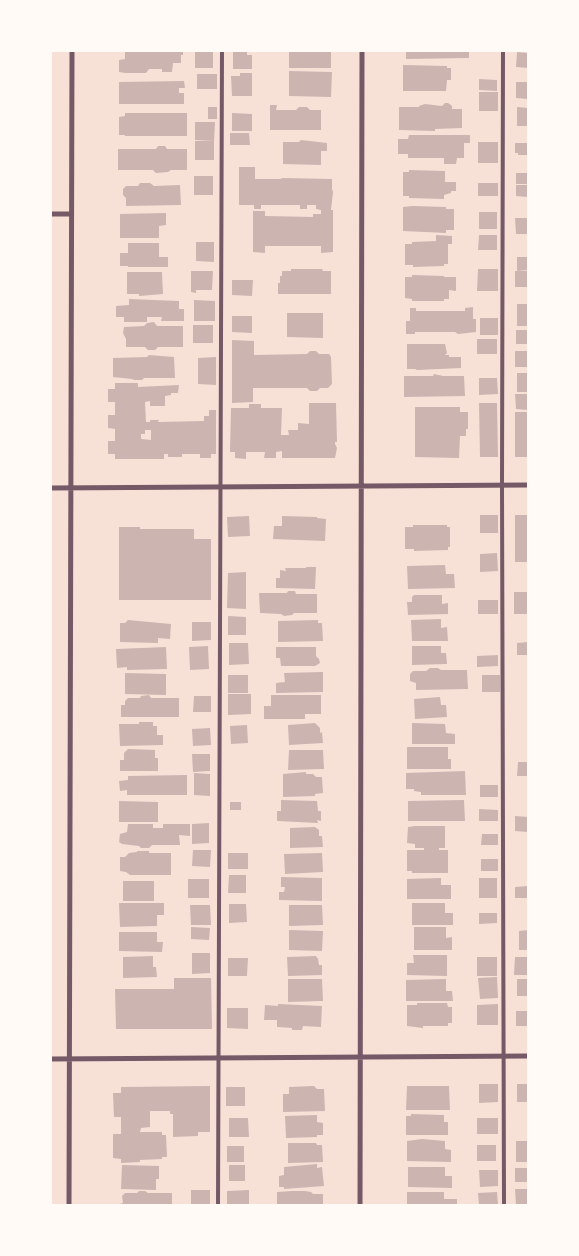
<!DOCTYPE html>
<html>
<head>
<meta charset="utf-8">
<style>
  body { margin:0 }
  #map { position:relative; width:579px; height:1256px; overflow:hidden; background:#f7e1d7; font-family:"IBM Plex Sans",sans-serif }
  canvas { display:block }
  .frame { position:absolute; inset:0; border:52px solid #fffaf5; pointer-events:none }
</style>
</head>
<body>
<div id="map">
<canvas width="579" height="1256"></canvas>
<div class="frame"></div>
</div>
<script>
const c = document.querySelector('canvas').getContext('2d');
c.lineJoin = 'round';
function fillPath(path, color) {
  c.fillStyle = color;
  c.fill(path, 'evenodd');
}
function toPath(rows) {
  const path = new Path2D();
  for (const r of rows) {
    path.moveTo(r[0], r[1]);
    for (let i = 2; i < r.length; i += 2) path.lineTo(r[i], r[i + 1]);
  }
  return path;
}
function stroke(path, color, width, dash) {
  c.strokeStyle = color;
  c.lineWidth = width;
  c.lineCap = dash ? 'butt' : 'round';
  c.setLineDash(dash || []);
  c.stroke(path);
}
const building = toPath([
  [125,51,183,51,183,55,181,55,181,63,173,63,172,72,162,72,162,69,149,69,146,73,125,73,119,72,119,60,125,59],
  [195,51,213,51,213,68,195,68],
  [233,51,247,51,247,55,252,55,252,69,233,69],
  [289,51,331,51,331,68,289,68],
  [406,51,469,51,469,58,406,59],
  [517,52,528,53,528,68,516,67],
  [403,65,447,66,447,68,451,68,451,80,447,80,446,91,403,91],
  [289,71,332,72,331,97,289,96],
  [240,73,252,73,252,96,232,96,231,76,240,76],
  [197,74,217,74,217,89,197,89],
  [479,79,497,80,497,91,479,90],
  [184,81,185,88,179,88,179,93,184,93,184,104,119,104,119,82],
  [516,82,528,82,528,99,516,98],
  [479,92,498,92,498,111,479,111],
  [445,103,448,103,452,106,452,109,462,109,462,128,435,129,435,131,399,130,399,107,419,107,419,106,425,104,442,106],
  [270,105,277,105,276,110,296,110,299,107,307,107,310,110,321,110,321,130,270,130],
  [208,107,217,107,217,119,208,119],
  [517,107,528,108,528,126,517,126],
  [125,113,187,113,187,136,125,136,125,135,119,135,119,117,125,116],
  [232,113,252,114,252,131,232,131],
  [195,122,215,122,214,141,195,140],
  [230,133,249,133,250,145,230,145],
  [409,135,470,135,470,143,464,143,464,158,457,158,456,164,444,164,444,158,408,158,408,154,398,154,398,139,408,139],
  [301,140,327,143,327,151,321,151,321,165,283,164,283,142,299,142],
  [195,141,214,141,214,160,195,160],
  [478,142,498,142,498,163,478,163],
  [515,143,528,143,528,155,518,155,518,153,515,153],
  [158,146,165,146,167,149,187,149,187,170,171,170,168,172,156,173,153,170,118,170,118,149,156,149],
  [239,167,255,167,255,179,280,179,283,178,332,179,332,189,333,192,331,210,333,210,333,252,321,253,321,246,265,246,265,253,253,252,253,211,265,211,265,216,313,217,313,214,321,214,321,210,316,209,316,205,307,205,307,209,300,209,300,205,261,205,261,209,254,209,254,205,239,205],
  [409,170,445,171,445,182,456,182,456,191,451,191,451,193,444,195,444,199,409,198,409,196,403,196,403,172,409,172],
  [516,173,528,173,528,184,516,184],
  [194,176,213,176,213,195,194,195],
  [140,183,150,183,154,186,180,185,181,205,126,206,126,198,123,195,123,189,126,186,138,186],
  [478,183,498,183,498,196,478,196],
  [516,185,528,185,528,197,516,196],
  [412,206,446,207,446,209,454,209,454,230,446,230,446,233,403,231,403,207],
  [479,212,497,212,497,229,479,229],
  [166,213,166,225,159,226,159,238,120,238,120,214],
  [515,218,528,218,528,234,516,234],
  [436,235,452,236,452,244,448,244,448,264,444,264,444,266,413,267,413,265,405,265,405,244,412,244,412,242,436,241],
  [479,235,497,235,497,250,478,250],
  [196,242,214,242,214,262,196,261],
  [128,243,159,243,159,257,168,257,168,267,128,267,128,266,120,266,120,253,128,253],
  [517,257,528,257,528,270,517,271],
  [291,269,322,269,323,271,331,271,331,294,278,294,278,283,280,283,280,276,282,276,282,271,291,271],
  [478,269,498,269,498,291,477,291],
  [191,271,213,271,212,290,196,290,196,293,191,292],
  [515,271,528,271,528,287,515,287],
  [127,272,162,272,163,294,139,296,139,294,127,294],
  [412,275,444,276,444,277,456,277,456,291,449,290,449,299,444,299,444,301,412,301,412,299,405,298,405,277,412,277],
  [232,280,253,280,252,296,232,295],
  [129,299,179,301,179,309,184,309,184,321,161,321,162,317,147,317,147,322,124,322,124,317,116,317,116,306,129,305],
  [194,300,215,301,215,321,194,321],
  [517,304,528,304,528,326,517,326],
  [473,307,473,319,476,319,476,332,458,334,455,332,415,332,415,334,406,334,406,321,410,321,410,308,416,308,416,311,465,311,465,308],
  [287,313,323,313,323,338,287,337],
  [232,316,252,316,252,333,232,332],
  [480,318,498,318,498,335,480,335],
  [154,322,157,326,183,326,183,347,158,347,155,350,148,350,145,347,126,347,126,339,123,333,124,327,144,326,147,323],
  [193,325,213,325,213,343,193,343],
  [516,330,528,330,528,344,516,344],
  [477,339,497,339,497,354,477,354],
  [232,340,254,341,254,355,307,354,310,351,316,351,319,354,329,354,331,357,332,384,328,388,320,388,317,391,310,391,307,388,253,388,253,402,232,403],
  [407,344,445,344,447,353,445,355,449,355,449,357,461,357,461,368,417,370,415,369,407,369],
  [515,351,528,351,528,367,515,367],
  [149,355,174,357,175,378,144,378,142,380,134,380,132,379,113,377,113,358,147,357],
  [216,357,216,385,198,384,198,358],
  [517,373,528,373,528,392,517,392],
  [434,374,443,376,464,376,465,396,404,397,404,376,433,376],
  [479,378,497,378,498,394,479,395],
  [115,383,138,383,138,387,179,385,178,393,171,393,171,395,165,396,165,406,150,406,150,401,145,402,146,422,150,422,150,420,159,420,158,422,204,421,204,416,209,416,209,410,216,410,216,454,211,454,211,458,200,458,200,454,182,454,182,457,168,457,168,454,164,454,164,459,115,459,115,454,108,454,108,441,115,441,115,429,108,428,108,415,115,415,115,402,108,402,108,389,115,389],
  [145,430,151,430,151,440,141,439,141,434,145,434],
  [515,394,528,394,528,410,516,409],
  [309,403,336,403,337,442,335,442,335,444,337,448,335,458,282,458,282,451,276,452,276,458,264,458,265,452,246,452,246,459,235,458,235,452,230,452,231,408,249,408,249,404,261,404,261,408,282,408,281,435,289,435,288,430,298,430,298,423,309,424],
  [479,403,497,403,498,457,480,457],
  [415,407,460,407,460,412,468,412,468,429,466,429,466,436,460,436,459,458,415,457],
  [515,412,528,412,528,457,515,457],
  [480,515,498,515,498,533,480,533],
  [515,515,528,515,528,562,515,562],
  [249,516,250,536,228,537,227,517],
  [282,516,317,517,317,518,326,519,325,541,273,539,274,526,282,526],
  [413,525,447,525,447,527,450,527,450,547,448,547,448,550,414,551,414,549,405,549,405,527,413,527],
  [119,527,140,527,140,529,194,529,194,539,211,539,211,600,119,600],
  [497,553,498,571,480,572,480,554],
  [445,565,446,574,454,574,455,588,408,589,407,566],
  [306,567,316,567,315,589,276,588,276,578,280,578,280,570,286,571,285,568,306,568],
  [246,572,246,609,227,608,228,573],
  [288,591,295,591,296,594,317,594,317,613,294,613,292,615,284,616,281,614,260,613,259,593,287,593],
  [514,592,528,592,528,614,514,614],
  [414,595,442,595,442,604,448,603,448,614,408,615,407,602,412,602,412,597],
  [478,600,498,600,498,614,478,614],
  [228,616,246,617,246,635,228,635],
  [441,619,441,628,447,627,448,641,412,641,411,620],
  [128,620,171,624,170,639,158,638,158,643,120,642,120,623,125,623],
  [318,620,318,623,322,623,323,641,278,642,278,621],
  [192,622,211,622,211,640,192,641],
  [528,642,528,655,517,655,517,643],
  [229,643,248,643,249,664,229,665],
  [208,646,209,669,190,670,189,647],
  [412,646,441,646,441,653,446,653,447,664,412,665],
  [166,647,167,669,127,670,127,667,117,668,116,649],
  [276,647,316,647,316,656,319,659,320,663,315,666,281,666,280,658,276,658],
  [498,655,498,666,477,667,477,656],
  [430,668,438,668,441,670,467,670,468,689,416,690,416,683,410,681,410,674,413,671,426,671],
  [323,672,323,692,276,693,276,683,285,682,284,673],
  [125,673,166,674,166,695,125,694],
  [228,675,248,675,248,693,228,693],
  [482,675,500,675,500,692,482,692],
  [228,694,251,694,251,714,228,715],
  [149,695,151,698,179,698,179,717,121,717,121,705,125,705,125,701,128,698,140,698,141,696],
  [271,695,321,695,321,714,305,714,305,719,264,719,264,706,271,706],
  [194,696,211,696,211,712,193,712],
  [440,697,441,705,446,705,447,717,415,719,414,699],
  [139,722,153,722,153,726,157,726,157,735,163,735,163,745,120,746,119,724,139,724],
  [315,723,320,728,320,733,322,732,323,743,289,745,288,725],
  [412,723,445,724,446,733,455,734,455,744,412,744],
  [247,725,248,743,231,744,230,726],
  [210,728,211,745,193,746,192,729],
  [407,747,448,747,448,759,451,759,451,769,407,769],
  [128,749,155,750,155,758,158,758,158,771,120,771,120,760,124,760,124,753],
  [289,750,323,750,324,769,288,770],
  [192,754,210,754,210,771,193,772],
  [518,762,528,762,528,776,517,776],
  [465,771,466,795,421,795,421,792,414,791,414,789,406,789,406,773],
  [306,772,306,774,313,774,316,777,322,777,323,793,315,794,315,796,283,797,283,774],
  [194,773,210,774,210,796,194,795],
  [187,775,187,795,127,795,127,790,120,791,119,781,128,780,128,776],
  [480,785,498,785,498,797,480,797],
  [281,800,317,801,318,811,321,811,321,821,317,820,318,823,277,821,277,811,281,811],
  [464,800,465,821,408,821,408,801],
  [119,801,158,802,158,822,119,822],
  [230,802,241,802,241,810,230,810],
  [479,809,498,810,498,821,479,821],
  [515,816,528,817,528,832,515,831],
  [209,823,209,843,192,844,192,824],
  [128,824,153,824,153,828,163,828,163,824,190,824,190,836,179,835,180,845,152,845,149,848,141,848,139,846,122,844,119,842,120,834,127,832],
  [415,826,445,826,445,848,439,848,439,850,448,850,448,873,412,873,412,871,407,871,407,850,424,850,424,848,415,848,415,844,407,843,408,827],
  [315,827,319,830,319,836,322,836,323,847,290,848,290,828],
  [482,834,498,834,498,845,481,845],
  [193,850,211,850,210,867,192,866],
  [137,851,149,851,149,853,171,853,171,875,130,875,126,872,120,871,120,857,125,857,129,853,137,852],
  [228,853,248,853,248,869,228,869],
  [322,853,323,872,285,874,284,854],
  [481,859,498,859,498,871,481,871],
  [229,875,246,875,246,893,228,893],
  [281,877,322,878,322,901,279,900,279,892,284,892,285,887,281,887],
  [441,878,441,885,451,885,451,899,407,899,407,879],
  [479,878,497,878,497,898,479,898],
  [188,879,209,879,209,898,188,898],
  [123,881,154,881,154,901,123,901],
  [528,886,528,898,515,898,515,887],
  [119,903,164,903,164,915,157,915,157,926,120,927],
  [412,903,445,903,445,913,453,913,453,925,412,925],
  [229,904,246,904,247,922,229,923],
  [190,905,210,905,211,925,191,925],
  [289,905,322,905,323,925,289,926],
  [479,913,497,913,497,923,479,924],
  [191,927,210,928,209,940,191,939],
  [414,927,446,927,446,938,452,937,452,950,414,950],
  [289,930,323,931,322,951,289,950],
  [528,930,528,950,519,950,519,931],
  [119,932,157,932,157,942,163,942,162,952,119,951],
  [192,953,210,953,210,973,192,974],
  [413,955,447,955,447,976,407,975,407,963,414,963],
  [153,956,153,967,156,967,157,977,123,978,123,957],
  [316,956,318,959,319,965,322,965,322,975,288,976,287,957],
  [477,957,497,957,497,976,477,976],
  [515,957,528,957,528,975,514,975],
  [228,958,248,958,247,976,228,976],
  [497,977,498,998,480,999,478,978],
  [174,978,211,978,212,1029,116,1029,115,989,174,989],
  [288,979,322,979,323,1001,288,1002],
  [446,979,446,991,452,991,453,1001,406,1001,406,980],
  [517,979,528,979,528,996,517,996],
  [417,1003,447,1003,448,1007,452,1007,452,1023,448,1023,448,1026,423,1026,423,1028,407,1026,407,1005,417,1005],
  [278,1004,322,1006,321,1027,303,1026,302,1030,292,1030,292,1028,277,1027,277,1020,264,1020,265,1005,278,1006],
  [498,1004,498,1025,477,1025,477,1005],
  [227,1008,248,1008,248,1029,227,1028],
  [516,1011,528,1011,528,1026,516,1026],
  [479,1084,498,1084,498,1102,479,1103],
  [517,1084,528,1084,528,1102,517,1102],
  [210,1086,210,1132,198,1132,198,1136,173,1137,173,1114,170,1114,170,1111,150,1111,150,1127,141,1128,140,1132,162,1132,162,1135,166,1135,167,1157,162,1157,162,1159,140,1160,140,1162,121,1163,121,1159,113,1158,113,1134,121,1134,121,1117,114,1117,113,1093,121,1093,121,1087],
  [314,1086,317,1089,324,1089,325,1111,283,1112,283,1094,289,1094,289,1087],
  [407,1086,449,1086,450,1110,406,1110],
  [226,1087,245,1087,245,1106,226,1106],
  [411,1114,444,1115,444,1122,448,1122,448,1135,406,1135,406,1116,411,1116],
  [317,1115,317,1122,323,1123,323,1135,317,1135,317,1137,286,1138,285,1116],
  [229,1118,248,1118,249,1137,229,1137],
  [477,1118,498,1118,498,1134,477,1134],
  [422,1139,445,1141,445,1149,451,1150,451,1162,407,1161,407,1141],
  [516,1141,528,1141,528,1162,516,1162],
  [288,1143,316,1143,317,1145,322,1145,323,1162,288,1163],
  [477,1145,496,1145,496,1161,477,1161],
  [227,1146,244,1146,244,1162,227,1162],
  [317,1164,317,1168,322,1167,324,1186,284,1189,284,1187,279,1187,279,1176,284,1175,284,1167],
  [122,1165,159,1166,159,1179,156,1179,156,1190,121,1189],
  [229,1165,245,1165,245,1181,229,1181],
  [408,1167,445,1167,445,1176,452,1176,452,1188,408,1187],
  [515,1168,528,1168,528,1182,515,1182],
  [479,1170,498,1170,498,1186,480,1187],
  [515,1189,528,1189,528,1205,516,1205],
  [191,1190,210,1190,210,1205,191,1205],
  [249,1190,249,1205,227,1205,227,1191],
  [139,1191,145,1191,148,1193,172,1193,172,1205,116,1205,123,1203,122,1196,125,1193,137,1193],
  [292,1191,305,1191,311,1192,313,1194,323,1194,323,1205,277,1205,277,1192],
  [407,1192,444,1192,444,1199,457,1199,457,1205,407,1205],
  [497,1192,498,1205,479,1205,478,1193]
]);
const service = toPath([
  [503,51,502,485,504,1205],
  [218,1205,222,51]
]);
const minor = toPath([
  [51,214,71,214],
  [51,488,528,485],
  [51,1059,528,1056],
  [69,1205,72,51],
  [360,1205,362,51]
]);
fillPath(building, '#ccb4b1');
stroke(service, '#755966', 4);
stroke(minor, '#755966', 5);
</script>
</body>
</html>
